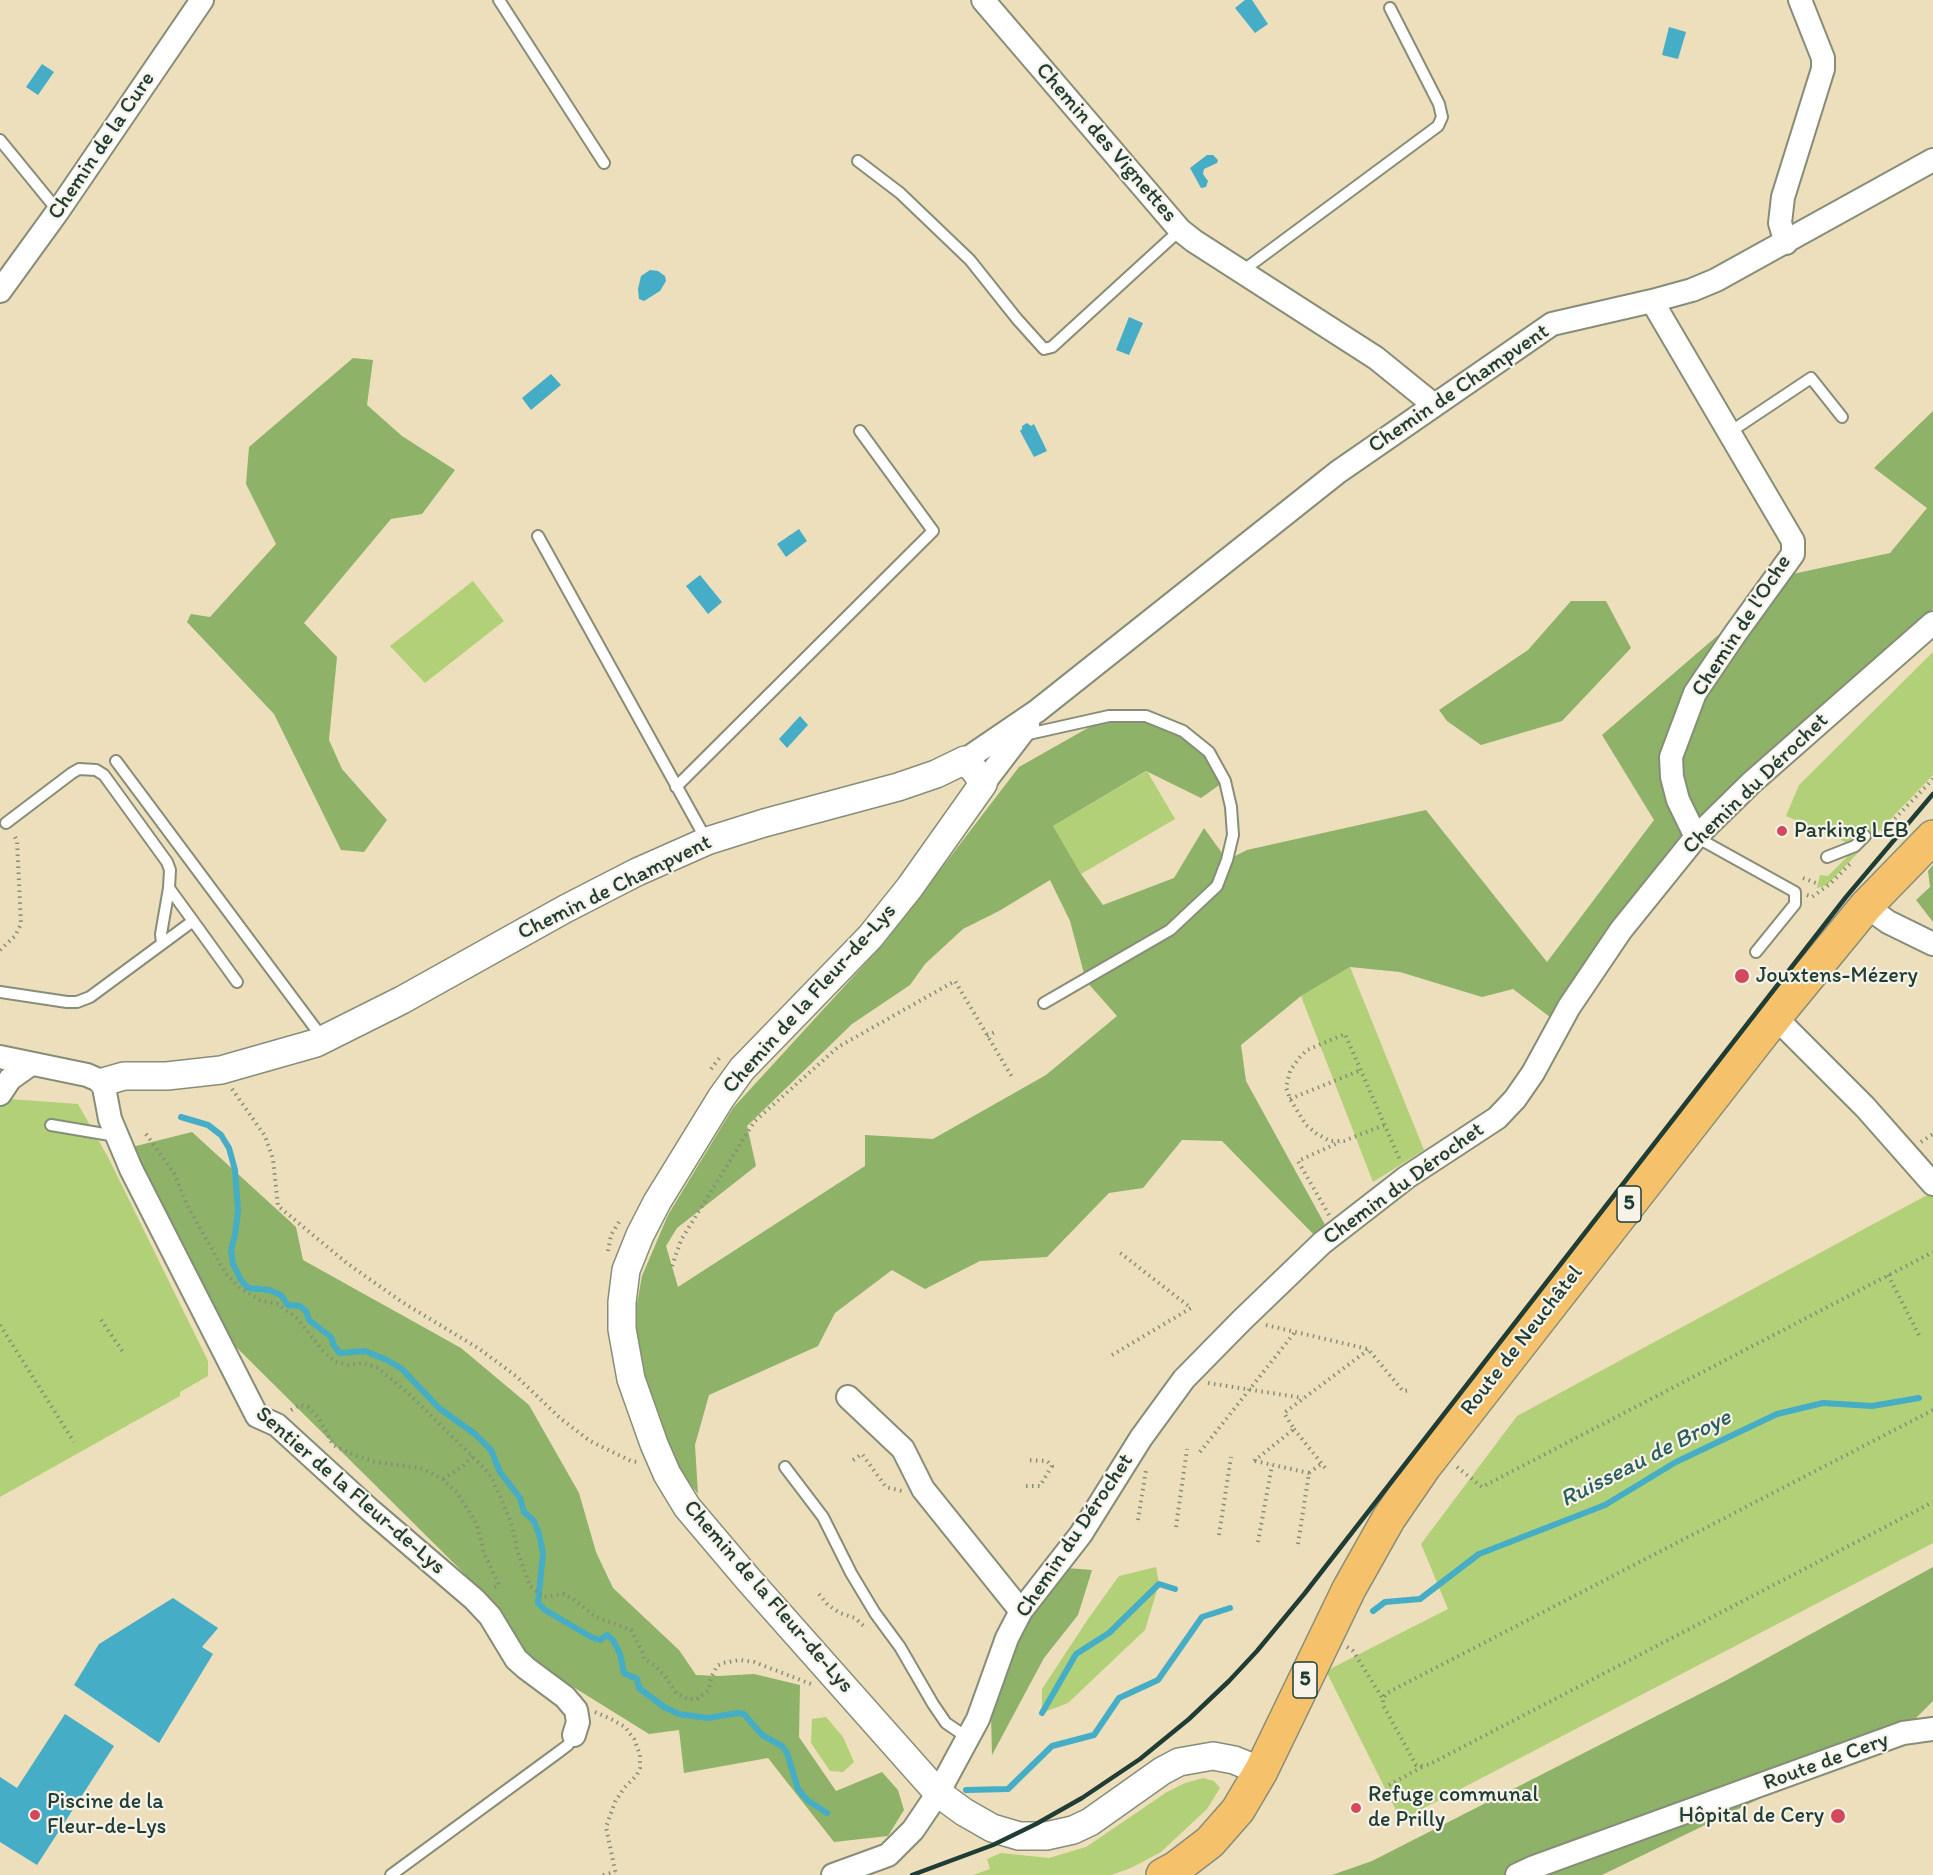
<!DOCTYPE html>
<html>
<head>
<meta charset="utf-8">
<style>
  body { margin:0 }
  canvas { display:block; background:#eddebc }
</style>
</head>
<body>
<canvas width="1933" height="1875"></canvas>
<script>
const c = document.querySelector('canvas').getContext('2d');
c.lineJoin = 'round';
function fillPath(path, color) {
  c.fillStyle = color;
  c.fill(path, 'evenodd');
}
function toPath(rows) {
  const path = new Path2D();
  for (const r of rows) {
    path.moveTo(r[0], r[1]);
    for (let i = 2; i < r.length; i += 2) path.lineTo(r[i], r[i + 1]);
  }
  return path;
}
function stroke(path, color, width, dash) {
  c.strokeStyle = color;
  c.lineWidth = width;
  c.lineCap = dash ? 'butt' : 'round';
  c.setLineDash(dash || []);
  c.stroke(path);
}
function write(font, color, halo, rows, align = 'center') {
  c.font = font + ' Itim,sans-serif';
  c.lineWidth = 4.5;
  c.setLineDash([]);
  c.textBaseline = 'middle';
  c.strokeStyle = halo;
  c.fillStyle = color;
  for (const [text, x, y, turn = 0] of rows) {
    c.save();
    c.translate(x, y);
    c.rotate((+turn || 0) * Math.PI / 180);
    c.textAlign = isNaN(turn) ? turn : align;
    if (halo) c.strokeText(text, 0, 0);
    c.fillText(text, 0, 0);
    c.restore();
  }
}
const green = toPath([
  [473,581,504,621,425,683,390,646],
  [1933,652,1933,775,1827,885,1817,888,1820,875,1828,876,1857,847,1786,816,1799,785],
  [1147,771,1175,819,1081,874,1053,826],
  [1350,967,1424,1150,1373,1182,1301,996],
  [9,1099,78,1104,109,1159,208,1361,208,1376,180,1392,180,1396,0,1497,0,1105],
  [1931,1193,1933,1196,1933,1543,1401,1820,1326,1671,1448,1609,1421,1544,1517,1416],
  [1156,1567,1159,1584,1145,1630,1068,1703,1042,1713,1042,1689,1088,1619,1119,1576],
  [826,1717,843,1737,854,1762,843,1772,830,1771,811,1743,812,1719],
  [1203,1778,1214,1781,1220,1788,1207,1809,1161,1852,1131,1868,1111,1875,973,1875,990,1869,987,1859,1001,1853,1049,1858,1086,1847,1167,1792,1185,1783]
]);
const forest = toPath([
  [353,358,373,360,367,405,402,436,455,470,422,514,391,519,304,623,337,657,329,740,342,769,387,820,364,852,341,850,274,714,187,622,191,614,210,617,276,544,246,484,249,447],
  [1933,411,1933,609,1684,833,1550,1017,1513,989,1482,997,1400,972,1350,967,1301,996,1241,1045,1246,1081,1329,1232,1319,1240,1222,1141,1182,1140,1143,1188,1109,1193,1047,1257,980,1261,925,1289,892,1270,835,1313,818,1346,709,1395,695,1445,698,1494,661,1447,632,1332,642,1276,668,1215,733,1108,885,942,1019,767,1109,716,1146,717,1183,731,1209,752,1225,781,1201,798,1146,771,1053,826,1081,874,1103,905,1174,878,1204,828,1227,860,1247,850,1426,810,1547,962,1654,820,1602,735,1788,575,1890,553,1927,508,1874,468],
  [1050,880,1070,921,1086,981,1117,1016,1046,1075,933,1139,865,1135,865,1166,678,1287,666,1246,677,1228,756,1166,747,1126,852,1024,910,985,925,964,963,929,999,911],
  [1571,601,1606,601,1631,648,1562,721,1481,745,1447,721,1439,710,1528,650],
  [1933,865,1933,922,1916,900,1930,887,1928,871],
  [192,1132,296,1227,303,1260,461,1348,529,1405,579,1493,596,1552,613,1588,679,1650,696,1675,718,1676,754,1674,800,1685,799,1737,836,1791,882,1772,898,1790,904,1810,888,1836,834,1842,768,1758,684,1773,679,1730,649,1734,525,1657,497,1606,231,1342,132,1147],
  [1933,1567,1933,1701,1907,1727,1602,1875,1332,1875,1372,1861,1727,1680],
  [1067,1568,1092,1570,1078,1615,1044,1658,992,1755,991,1715,1021,1630]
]);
const water = toPath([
  [1245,0,1252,0,1268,24,1255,33,1235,8],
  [1669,27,1686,32,1678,59,1662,55],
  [42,64,54,72,38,95,26,87],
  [1207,155,1213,155,1218,160,1217,163,1204,169,1203,174,1208,181,1206,187,1201,188,1190,168],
  [650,270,658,271,665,276,666,281,660,291,644,301,639,299,638,289,641,276],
  [1129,317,1143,323,1129,355,1116,350],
  [551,374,561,385,531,410,522,398],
  [1027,423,1031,426,1034,424,1047,451,1034,457,1020,431,1022,429,1022,426],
  [799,529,807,541,786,557,777,544],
  [700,575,722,602,708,614,686,586],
  [800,716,808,725,787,748,779,739],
  [173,1598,218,1628,202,1647,213,1654,159,1743,74,1685,99,1644],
  [65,1714,114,1746,37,1865,0,1842,0,1777,17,1788]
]);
const stream = toPath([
  [181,1117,208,1125,221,1135,229,1148,235,1170,238,1211,235,1235,231,1250,233,1264,241,1280,248,1288,269,1290,281,1295,288,1305,300,1306,306,1311,309,1320,331,1337,334,1346,340,1353,365,1351,387,1360,402,1369,439,1408,475,1434,491,1450,500,1472,520,1498,524,1512,534,1521,539,1534,543,1553,538,1603,545,1610,591,1637,600,1640,607,1635,613,1640,620,1654,624,1673,637,1679,639,1688,664,1707,679,1714,708,1718,737,1713,744,1714,762,1735,782,1746,787,1753,798,1789,807,1800,827,1813],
  [1373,1611,1385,1602,1420,1599,1479,1554,1605,1505,1676,1462,1777,1414,1823,1403,1872,1406,1919,1398],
  [1042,1713,1076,1654,1109,1633,1159,1584,1175,1589],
  [966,1790,1008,1789,1052,1746,1094,1735,1119,1698,1158,1680,1202,1617,1230,1608]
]);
const path = toPath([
  [1878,836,1933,779],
  [1803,878,1816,883],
  [1807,895,1812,897,1830,884,1850,864],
  [0,950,15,936,21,924,17,841,13,833],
  [987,1036,997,1031],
  [711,1069,721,1056],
  [232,1089,265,1136,273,1159,278,1206,348,1264,402,1302,478,1348,516,1376,560,1418,590,1441,631,1461,639,1462],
  [1290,1099,1361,1070],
  [1384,1125,1344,1141,1330,1141,1317,1134,1306,1125,1290,1099,1286,1087,1290,1071,1299,1058,1307,1050,1345,1034,1400,1160],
  [146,1134,174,1173,187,1205,226,1274,240,1288,260,1300,278,1304,298,1319,322,1350,335,1362,348,1365,363,1363,378,1368,411,1396,485,1469,492,1478,511,1522,518,1553,530,1586,543,1597,564,1594,574,1600,596,1617,631,1630,643,1653,644,1659,654,1665,665,1676,676,1693,687,1699,697,1699,708,1691,711,1678,717,1666,723,1663,739,1660,754,1662,811,1684],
  [1921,1142,1933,1134],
  [1329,1215,1298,1161,1340,1142],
  [608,1251,611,1235,619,1222],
  [672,1266,681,1240,754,1122,838,1047,955,981,1012,1077],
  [1888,1275,1920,1337],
  [101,1320,123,1352],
  [0,1325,74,1442],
  [1266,1325,1368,1349,1403,1391,1411,1390],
  [1112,1355,1191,1308,1119,1252],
  [1208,1383,1303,1398],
  [291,1410,300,1405,308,1407,318,1417,333,1445,354,1455,375,1462,420,1468,441,1478,457,1492,477,1525,484,1553,499,1585,492,1588],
  [1933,1410,1387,1693,1383,1698,1383,1705,1416,1765,1423,1766,1430,1764,1933,1502],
  [1294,1429,1326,1469],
  [1200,1452,1295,1332],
  [853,1460,862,1454,886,1487,902,1491],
  [1254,1461,1294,1429,1284,1413,1368,1350],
  [1255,1461,1309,1473],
  [1457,1467,1482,1487,1933,1252],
  [443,1479,463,1466,472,1456],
  [1026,1486,1040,1486,1052,1466,1047,1461,1026,1460],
  [1138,1520,1146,1470],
  [1176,1527,1187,1449],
  [1219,1535,1231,1457],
  [1258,1542,1272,1465],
  [1298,1544,1309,1473,1321,1464],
  [819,1594,828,1605,840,1613,855,1618,866,1628],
  [1347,1647,1353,1651,1383,1699],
  [595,1712,611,1719,625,1727,634,1739,640,1755,640,1768,637,1775,624,1788,615,1802,606,1827,616,1875],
  [1389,1785,1422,1767],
  [603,1875,615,1872]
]);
const service = toPath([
  [499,0,604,163],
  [0,140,58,211],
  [858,161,900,193,970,260,1017,319,1044,349,1052,347,1180,230],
  [1241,272,1438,126,1442,117,1439,104,1390,8],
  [1730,432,1811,378,1842,417],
  [538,536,707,841],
  [1024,735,1109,716,1146,716,1183,731,1209,752,1225,781,1231,807,1233,835,1227,860,1217,886,1170,930,1044,1003],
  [116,761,324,1040],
  [676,787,933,531,860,431],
  [6,823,72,773,79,769,96,770,104,775,167,862,170,870,169,888],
  [1696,837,1795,892,1795,904,1756,952],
  [1827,857,1855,846,1865,836],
  [193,921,237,982],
  [0,992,67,1002,77,1002,90,997,193,921,169,888,161,934,162,943],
  [51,1125,116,1136],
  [785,1467,823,1517,851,1573,875,1613,900,1647,933,1704,946,1723,968,1738],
  [391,1875,556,1754,568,1745,574,1735]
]);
const minor = toPath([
  [983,0,1180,230,1194,241,1376,358,1434,405],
  [1786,243,1780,223,1783,197,1823,69,1823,58,1800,0],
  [0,291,58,211,202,0],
  [1652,301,1793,541,1793,554,1735,634,1695,693,1671,757,1672,777,1678,800,1696,837],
  [965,760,1037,711,1338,472,1552,324,1652,301,1692,290,1716,280,1933,160],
  [983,784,1028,725],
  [1866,906,1888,922,1933,944],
  [1775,1017,1865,1107,1933,1184],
  [0,1057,87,1075,103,1082,110,1119,131,1169,257,1416,277,1425,370,1510,474,1599,490,1616,516,1659,526,1668,565,1697,576,1710,578,1722,574,1735],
  [0,1094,10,1079,31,1064],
  [848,1397,903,1449,923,1489,1021,1611],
  [833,1875,888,1855,913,1830,938,1793,978,1719,1007,1638,1021,1611,1081,1534,1141,1438,1184,1379,1242,1320,1322,1243,1407,1177,1497,1118,1515,1099,1533,1073,1569,1007,1621,930,1696,837,1751,783,1933,623],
  [1517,1875,1534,1867,1903,1733,1933,1729]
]);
const tertiary = toPath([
  [103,1082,124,1076,167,1076,221,1070,316,1043,402,1000,565,909,637,872,707,841,764,823,898,787,936,774,965,760,976,772,983,784,910,887,870,937,742,1069,721,1098,657,1202,640,1235,626,1270,622,1302,622,1329,631,1379,654,1444,667,1474,687,1507,748,1579,938,1793,964,1812,992,1828,1019,1836,1046,1836,1073,1830,1090,1822,1162,1771,1179,1762,1213,1756,1234,1760,1261,1771]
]);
const primary = toPath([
  [1163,1875,1176,1868,1210,1842,1238,1810,1261,1771,1349,1589,1389,1518,1424,1467,1775,1017,1866,906,1933,837]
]);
const rail = toPath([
  [912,1875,993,1845,1036,1824,1082,1798,1140,1759,1189,1719,1229,1681,1257,1651,1305,1593,1846,897,1933,794]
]);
const markers = [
  [1782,831,6,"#d1495b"],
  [1742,976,8,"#d1495b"],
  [1356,1808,6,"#d1495b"],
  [35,1815,6,"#d1495b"],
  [1838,1816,8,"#d1495b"]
];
const shields = [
  [1629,1204,24],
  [1305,1680,24]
];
const shieldNames = [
  ["5",1629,1204],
  ["5",1305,1680]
];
const streetNames = [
  ["Chemin des Vignettes",1106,143,49],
  ["Chemin de la Cure",102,146,-56],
  ["Chemin de Champvent",1459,389,-34],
  ["Chemin de l'Oche",1742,626,-57],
  ["Chemin du Dérochet",1756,784,-44],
  ["Chemin de Champvent",615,888,-26],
  ["Chemin de la Fleur-de-Lys",810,999,-48],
  ["Chemin du Dérochet",1404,1184,-36],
  ["Route de Neuchâtel",1522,1341,-52],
  ["Sentier de la Fleur-de-Lys",350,1491,41],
  ["Chemin du Dérochet",1075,1536,-56],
  ["Chemin de la Fleur-de-Lys",768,1597,49],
  ["Route de Cery",1826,1762,-20]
];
const poiNames = [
  ["Parking LEB",1794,831],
  ["Jouxtens-Mézery",1756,976],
  ["Refuge communal",1368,1795],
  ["de Prilly",1368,1820],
  ["Piscine de la",47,1802],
  ["Fleur-de-Lys",47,1827],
  ["Hôpital de Cery",1824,1816,"right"]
];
const waterNames = [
  ["Ruisseau de Broye",1646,1459,-27]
];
fillPath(green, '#b2d077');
fillPath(forest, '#8db268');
fillPath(water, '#45adc5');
stroke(stream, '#45adc5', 6);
stroke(service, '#868e78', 14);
stroke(minor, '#868e78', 26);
stroke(tertiary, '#868e78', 30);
stroke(primary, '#868e78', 36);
stroke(path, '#868e78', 4, [1.5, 4.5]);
stroke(service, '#fff', 10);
stroke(minor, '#fff', 22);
stroke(tertiary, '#fff', 27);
stroke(primary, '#f5c16b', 33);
stroke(rail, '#1f3d34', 4.5);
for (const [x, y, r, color] of markers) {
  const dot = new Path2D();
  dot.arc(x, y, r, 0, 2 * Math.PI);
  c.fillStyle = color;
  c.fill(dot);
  stroke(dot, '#f7f3e8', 2);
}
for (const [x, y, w] of shields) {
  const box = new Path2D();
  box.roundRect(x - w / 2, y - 18, w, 36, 4.5);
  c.fillStyle = '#f7f3e8';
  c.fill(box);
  stroke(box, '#1f3d34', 1.5);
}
write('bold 21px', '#1f3d34', null, shieldNames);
write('22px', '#1f3d34', '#f7f3e8', streetNames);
write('22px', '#1f3d34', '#f7f3e8', poiNames, 'left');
write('italic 24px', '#2a5f60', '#f7f3e8', waterNames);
</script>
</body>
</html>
